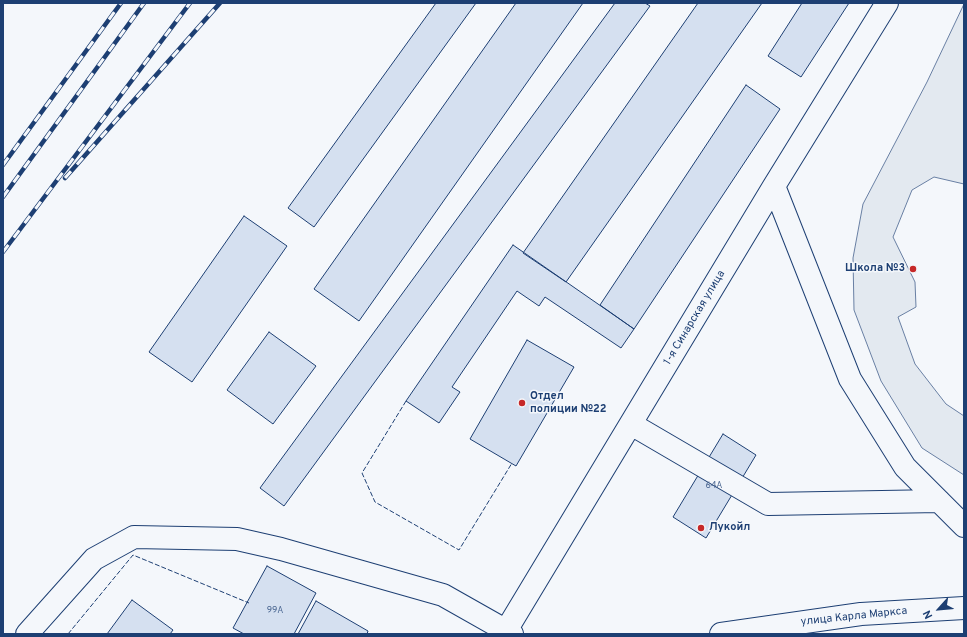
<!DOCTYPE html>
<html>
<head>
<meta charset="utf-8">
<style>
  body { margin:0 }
  #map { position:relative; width:967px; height:637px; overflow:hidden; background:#f4f7fb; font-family:Overpass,sans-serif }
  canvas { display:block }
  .frame { position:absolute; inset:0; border:4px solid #1d3f73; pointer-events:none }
  .north { position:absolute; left:919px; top:589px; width:40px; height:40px; -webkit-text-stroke:3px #f4f7fb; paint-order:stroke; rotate:243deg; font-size:11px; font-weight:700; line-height:16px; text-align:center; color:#1d3f73 }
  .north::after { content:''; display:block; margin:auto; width:14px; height:18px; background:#1d3f73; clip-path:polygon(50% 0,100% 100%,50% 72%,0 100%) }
</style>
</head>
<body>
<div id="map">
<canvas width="967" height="637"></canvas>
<div class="frame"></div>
<div class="north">N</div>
</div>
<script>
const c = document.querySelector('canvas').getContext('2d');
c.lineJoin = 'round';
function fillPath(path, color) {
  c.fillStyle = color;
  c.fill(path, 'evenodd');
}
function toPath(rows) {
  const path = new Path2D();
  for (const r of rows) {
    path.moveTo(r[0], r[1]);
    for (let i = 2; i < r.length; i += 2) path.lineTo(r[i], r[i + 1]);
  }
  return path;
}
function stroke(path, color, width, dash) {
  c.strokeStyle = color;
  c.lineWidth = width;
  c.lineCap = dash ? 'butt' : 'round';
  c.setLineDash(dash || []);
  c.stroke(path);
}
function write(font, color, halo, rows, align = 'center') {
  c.font = font + ' Overpass,sans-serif';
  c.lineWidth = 3;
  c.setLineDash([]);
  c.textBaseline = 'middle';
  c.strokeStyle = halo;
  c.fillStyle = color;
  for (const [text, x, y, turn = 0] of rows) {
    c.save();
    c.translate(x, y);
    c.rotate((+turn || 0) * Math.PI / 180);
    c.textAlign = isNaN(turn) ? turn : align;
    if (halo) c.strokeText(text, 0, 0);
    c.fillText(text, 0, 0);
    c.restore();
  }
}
const green = toPath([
  [964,4,964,184,934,177,912,190,893,237,915,282,916,307,898,317,915,364,946,404,964,416,964,475,922,448,881,381,854,310,853,258,863,204,927,82,964,4]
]);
const building = toPath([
  [436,3,476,3,314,227,288,208,436,3],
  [516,3,583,3,359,321,314,289,516,3],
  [615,3,645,3,650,6,284,506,260,488,615,3],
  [698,3,762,3,566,282,523,253,698,3],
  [802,3,849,3,801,77,768,56,802,3],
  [746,85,780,109,634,329,600,305,746,85],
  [244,216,287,246,192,382,149,352,244,216],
  [513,245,634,329,621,348,545,297,539,306,517,291,452,387,460,392,439,423,406,401,513,245],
  [269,332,316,366,273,424,227,390,269,332],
  [527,340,574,367,516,466,470,439,527,340],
  [723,434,756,455,706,538,673,517,723,434],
  [267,566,316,593,294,634,244,634,233,628,267,566],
  [132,600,173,630,170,634,107,634,132,600],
  [316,601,368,631,367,634,298,634,316,601]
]);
const minor = toPath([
  [774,186,850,379,905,467,964,526],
  [631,424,768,504,939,501],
  [27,634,94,559,134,537,237,539,281,549,443,595,512,634],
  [504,634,774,186,887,3],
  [721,634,861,614,964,608]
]);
const rail = toPath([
  [3,165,121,3],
  [65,178,220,3],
  [3,197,144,3],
  [3,252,190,3]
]);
const fence = toPath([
  [406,401,362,473,375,502,459,550,512,463],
  [68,634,133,555,249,603]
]);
const markers = [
  [913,269,4,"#c62828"],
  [522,403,4,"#c62828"],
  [701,528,4,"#c62828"]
];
const numberNames = [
  ["64А",714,486],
  ["99А",275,611]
];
const poiNames = [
  ["Школа №3",905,269,"right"],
  ["Отдел",530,397],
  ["полиции №22",530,410],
  ["Лукойл",709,528]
];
const streetNames = [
  ["1-я Синарская улица",695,318,-59],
  ["улица Карла Маркса",854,617,-6]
];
fillPath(green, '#e3e9f0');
stroke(green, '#687fa3', 1);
fillPath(building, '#d5e0f0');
stroke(building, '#1d3f73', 1);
stroke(minor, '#1d3f73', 24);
stroke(minor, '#f4f7fb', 22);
stroke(rail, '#1d3f73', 4.5);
stroke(rail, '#f4f7fb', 3, [9]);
stroke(fence, '#1d3f73', 1, [5, 2]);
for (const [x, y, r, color] of markers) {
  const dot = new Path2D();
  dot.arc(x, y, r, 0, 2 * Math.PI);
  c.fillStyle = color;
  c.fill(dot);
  stroke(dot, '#f4f7fb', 1.5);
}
write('9px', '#4b6792', null, numberNames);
write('bold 11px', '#1d3f73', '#f4f7fb', poiNames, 'left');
write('11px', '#1d3f73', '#f4f7fb', streetNames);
</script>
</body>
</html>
